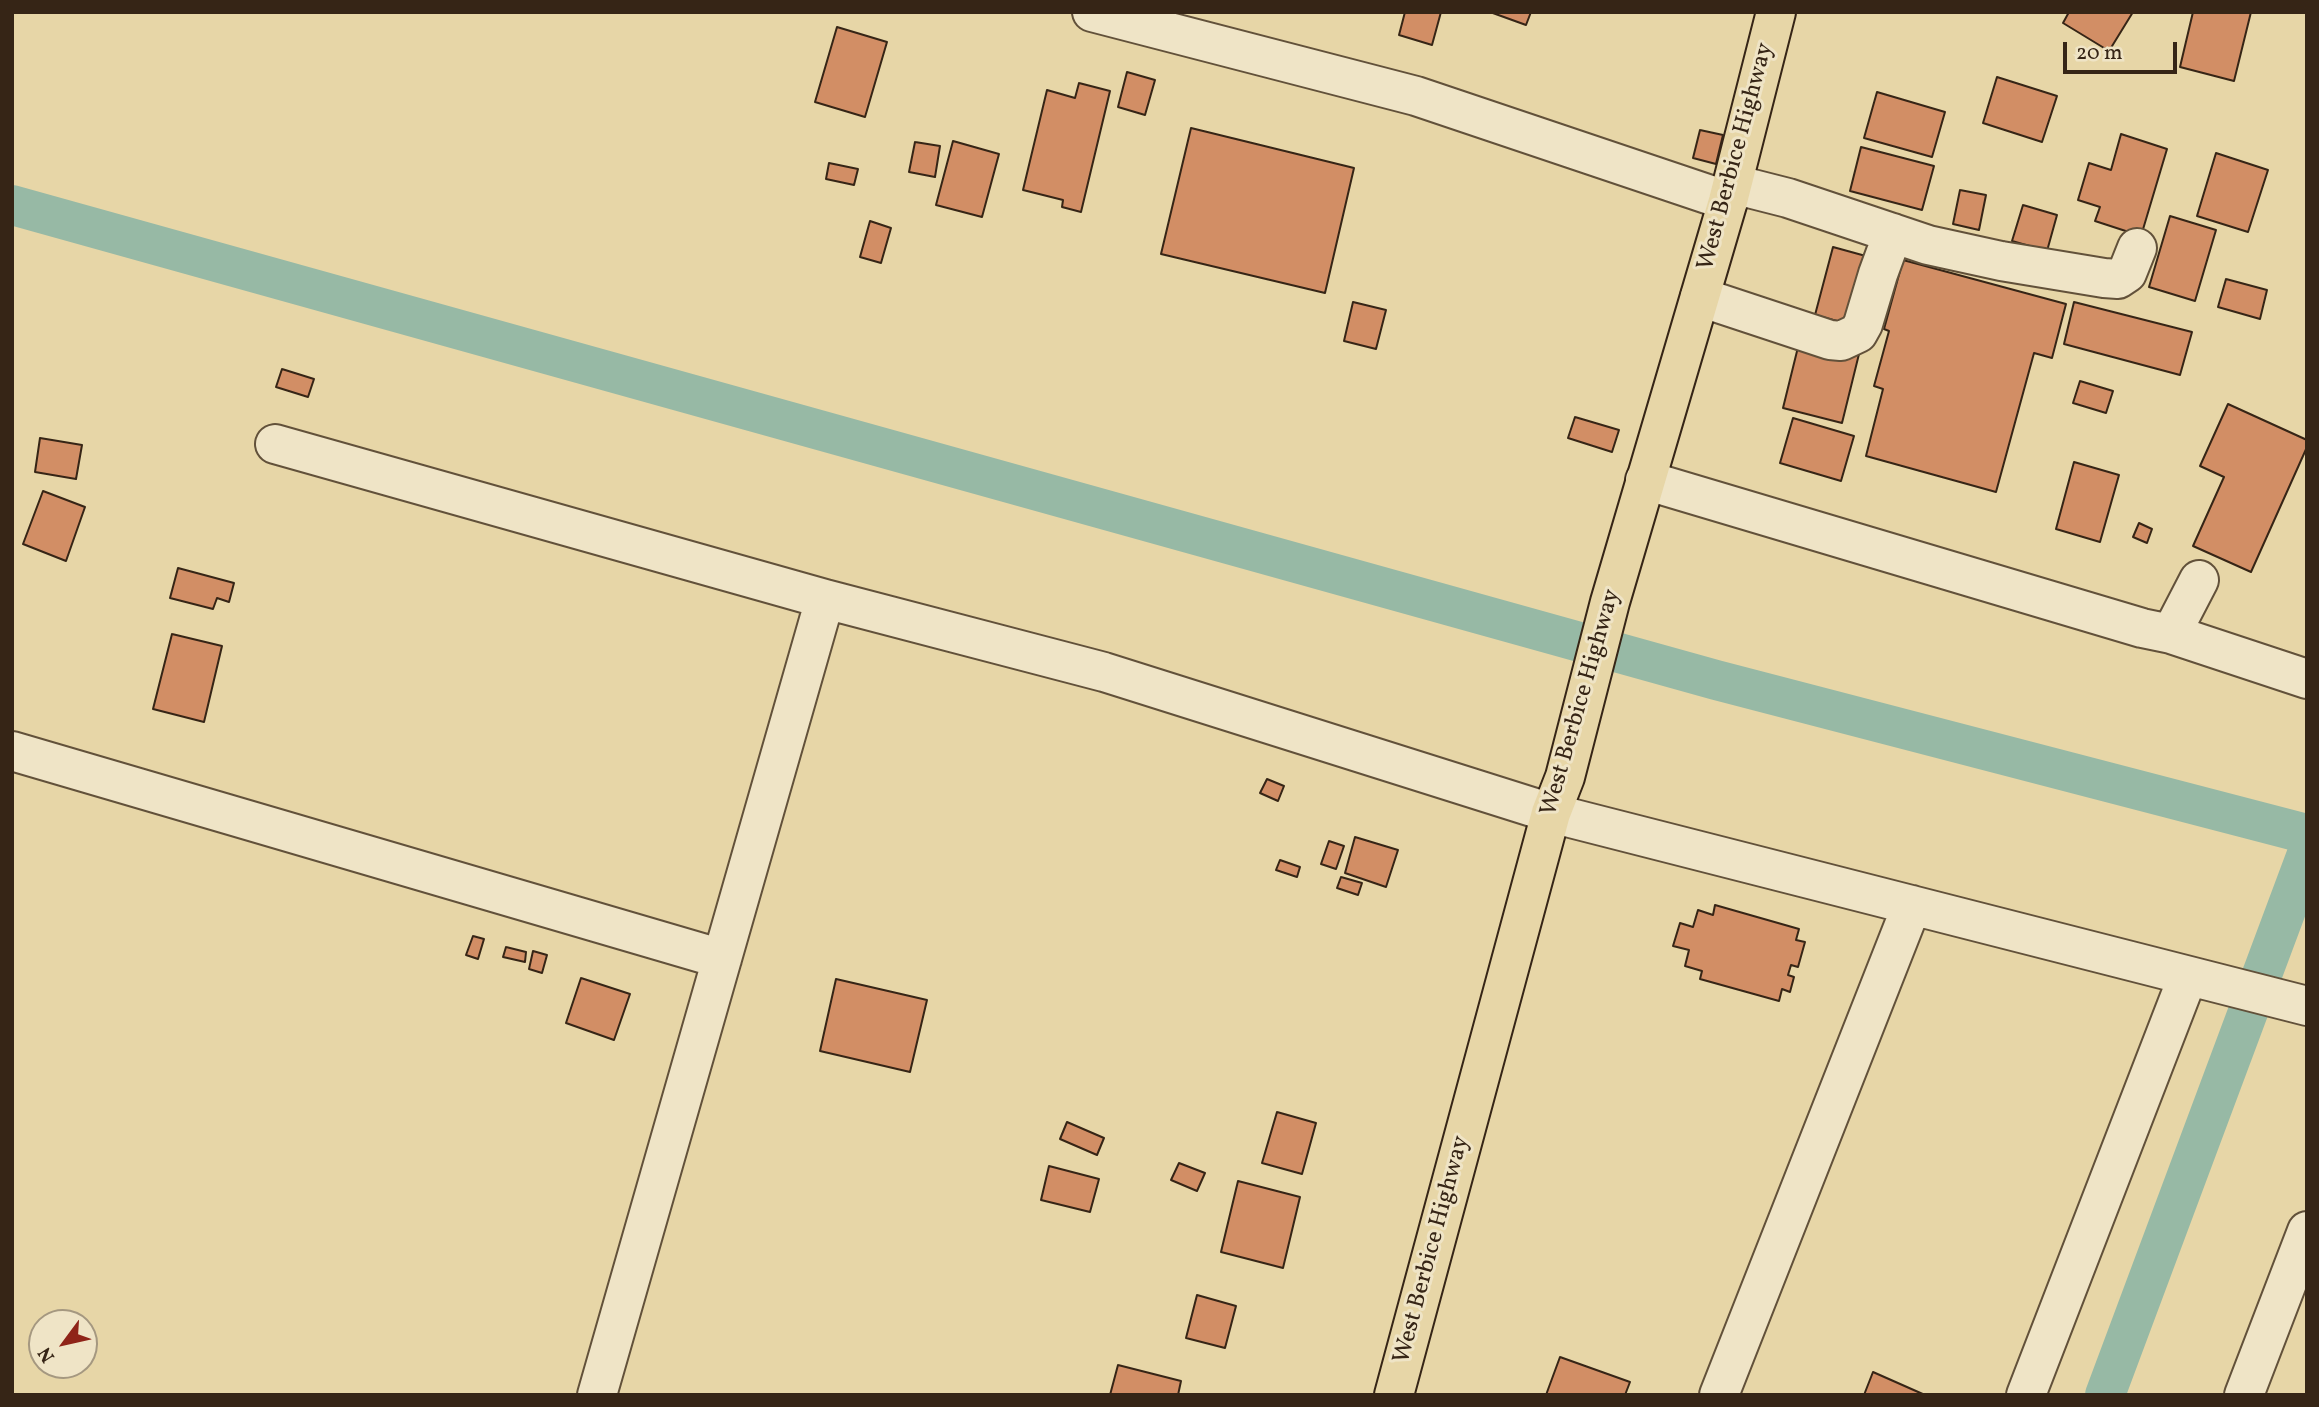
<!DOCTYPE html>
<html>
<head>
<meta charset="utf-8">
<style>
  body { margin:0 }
  #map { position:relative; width:2319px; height:1407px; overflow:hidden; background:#e7d6a7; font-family:Vollkorn,serif }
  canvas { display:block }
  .frame { position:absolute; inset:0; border:14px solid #362516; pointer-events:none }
  .north { position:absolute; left:28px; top:1309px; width:70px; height:70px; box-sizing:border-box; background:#efe4c6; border:2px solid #a59880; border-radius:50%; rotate:237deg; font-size:19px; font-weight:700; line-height:28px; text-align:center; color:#362516 }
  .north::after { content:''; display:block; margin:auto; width:24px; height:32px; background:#8f2418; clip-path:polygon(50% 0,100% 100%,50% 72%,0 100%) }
  .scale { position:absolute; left:2063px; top:42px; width:114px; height:32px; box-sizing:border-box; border:4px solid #362516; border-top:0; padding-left:9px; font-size:21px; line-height:24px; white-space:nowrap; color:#362516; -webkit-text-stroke:5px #efe4c6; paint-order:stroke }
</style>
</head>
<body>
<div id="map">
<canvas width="2319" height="1407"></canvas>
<div class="frame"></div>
<div class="north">N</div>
<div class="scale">20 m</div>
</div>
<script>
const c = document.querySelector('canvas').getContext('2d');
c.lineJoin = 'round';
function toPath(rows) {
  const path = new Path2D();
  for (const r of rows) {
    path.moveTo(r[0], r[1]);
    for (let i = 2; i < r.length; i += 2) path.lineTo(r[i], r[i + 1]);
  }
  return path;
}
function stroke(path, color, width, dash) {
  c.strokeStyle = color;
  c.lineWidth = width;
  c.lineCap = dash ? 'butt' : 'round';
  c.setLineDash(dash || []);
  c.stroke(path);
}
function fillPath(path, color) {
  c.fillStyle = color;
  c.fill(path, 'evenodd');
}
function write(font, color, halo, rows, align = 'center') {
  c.font = font + ' Vollkorn,serif';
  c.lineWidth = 6;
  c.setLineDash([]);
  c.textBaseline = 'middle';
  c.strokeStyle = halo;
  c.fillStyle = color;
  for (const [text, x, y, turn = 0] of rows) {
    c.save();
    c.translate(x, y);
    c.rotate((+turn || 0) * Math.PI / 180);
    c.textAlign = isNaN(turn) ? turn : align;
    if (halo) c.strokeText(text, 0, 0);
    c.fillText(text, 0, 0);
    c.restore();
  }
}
const canal = toPath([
  [12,205,1716,680,2307,834],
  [2105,1395,2307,854]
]);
const building = toPath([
  [1405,12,1441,12,1432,45,1399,35,1405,12],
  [1490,12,1531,12,1526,25,1490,12],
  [2069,12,2133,12,2109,51,2063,23,2069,12],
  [2193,12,2251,12,2234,81,2180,67,2193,12],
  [837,27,887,42,865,117,815,102,837,27],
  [1127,72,1155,80,1145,115,1118,107,1127,72],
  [1997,77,2057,96,2042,142,1983,123,1997,77],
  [1079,83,1110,91,1081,212,1062,207,1063,200,1023,190,1047,90,1075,98,1079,83],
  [1877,92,1945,112,1932,157,1864,138,1877,92],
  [1191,128,1354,168,1325,293,1161,254,1191,128],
  [1700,130,1723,135,1716,164,1693,158,1700,130],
  [2121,134,2167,149,2141,236,2095,221,2100,207,2078,200,2089,163,2111,170,2121,134],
  [953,141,999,154,982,217,936,205,953,141],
  [915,142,940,146,935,177,909,172,915,142],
  [1861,147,1934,166,1922,210,1850,191,1861,147],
  [2216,153,2268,170,2248,232,2197,216,2216,153],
  [829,163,858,169,854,185,826,179,829,163],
  [1960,190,1986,195,1979,230,1953,224,1960,190],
  [2023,205,2057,215,2047,251,2012,241,2023,205],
  [2170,216,2216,230,2195,301,2149,287,2170,216],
  [870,221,891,228,881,263,860,257,870,221],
  [1833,247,1873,258,1855,326,1815,315,1833,247],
  [1903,260,2066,304,2052,358,2034,353,1996,492,1866,456,1883,389,1874,386,1889,331,1884,329,1903,260],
  [2226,279,2267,290,2260,319,2218,307,2226,279],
  [1353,302,1386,310,1376,349,1344,341,1353,302],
  [2074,302,2192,332,2180,375,2064,344,2074,302],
  [1800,339,1859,354,1842,423,1783,408,1800,339],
  [282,369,314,379,308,397,276,387,282,369],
  [2080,381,2113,391,2106,413,2073,403,2080,381],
  [2228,404,2307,440,2307,447,2251,572,2193,546,2224,477,2200,466,2228,404],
  [1575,417,1619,430,1612,452,1568,438,1575,417],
  [1793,418,1854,436,1841,481,1780,463,1793,418],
  [40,438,82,445,76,479,35,472,40,438],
  [2074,462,2119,475,2100,542,2056,529,2074,462],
  [43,491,85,507,66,561,23,544,43,491],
  [2139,523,2152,529,2147,543,2133,537,2139,523],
  [178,568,234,583,229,602,217,598,213,609,170,598,178,568],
  [172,634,222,646,204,722,153,709,172,634],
  [1267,779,1284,786,1278,801,1260,793,1267,779],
  [1355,837,1398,850,1386,887,1345,873,1355,837],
  [1329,841,1344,846,1336,869,1321,864,1329,841],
  [1280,860,1300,867,1297,877,1276,870,1280,860],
  [1341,877,1362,883,1358,895,1337,888,1341,877],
  [1715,905,1799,929,1796,940,1805,942,1798,967,1791,965,1788,975,1794,977,1790,992,1782,989,1779,1001,1700,979,1702,971,1685,966,1689,950,1673,946,1680,923,1693,927,1698,910,1713,915,1715,905],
  [473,936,484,939,478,959,466,955,473,936],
  [506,947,526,952,525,962,503,957,506,947],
  [533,951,547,955,542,973,529,969,533,951],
  [581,978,630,994,614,1040,566,1023,581,978],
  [836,979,927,1000,910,1072,820,1051,836,979],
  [1277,1112,1316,1123,1302,1174,1262,1163,1277,1112],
  [1067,1122,1104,1138,1097,1155,1060,1139,1067,1122],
  [1179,1163,1205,1173,1197,1191,1171,1180,1179,1163],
  [1049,1166,1099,1179,1090,1212,1041,1200,1049,1166],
  [1238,1181,1300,1197,1283,1268,1221,1252,1238,1181],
  [1197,1295,1236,1306,1225,1348,1186,1338,1197,1295],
  [1560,1357,1630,1382,1625,1395,1546,1395,1560,1357],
  [1118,1365,1181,1381,1178,1395,1110,1395,1118,1365],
  [1873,1372,1925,1395,1864,1395,1873,1372]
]);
const minor = toPath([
  [1092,12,1416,96,1728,201],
  [1733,184,1788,198,1928,245,2001,261,2104,278,2118,279,2127,273,2137,248],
  [1700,297,1830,340,1841,341,1858,333,1863,324,1878,274,1893,233],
  [275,444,825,599,1104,672,1551,813,2307,1006],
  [1645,480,2142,628,2171,634,2307,679],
  [2171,634,2199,580],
  [12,751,722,959],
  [597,1395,825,599],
  [1719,1395,1912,905],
  [2026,1395,2188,976],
  [2244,1395,2307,1231]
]);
const major = toPath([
  [1394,1395,1551,813,1565,777,1610,602,1728,201,1776,12]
]);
const streetNames = [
  ["West Berbice Highway",1737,157,-75],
  ["West Berbice Highway",1582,703,-74],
  ["West Berbice Highway",1433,1250,-75]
];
stroke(canal, '#97b9a5', 40);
fillPath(building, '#d28e65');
stroke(building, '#362516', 2);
stroke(minor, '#62513a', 42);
stroke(major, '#362516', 42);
stroke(minor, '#efe4c6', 38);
stroke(major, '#e7d6a7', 38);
write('24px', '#362516', '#efe4c6', streetNames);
</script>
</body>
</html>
